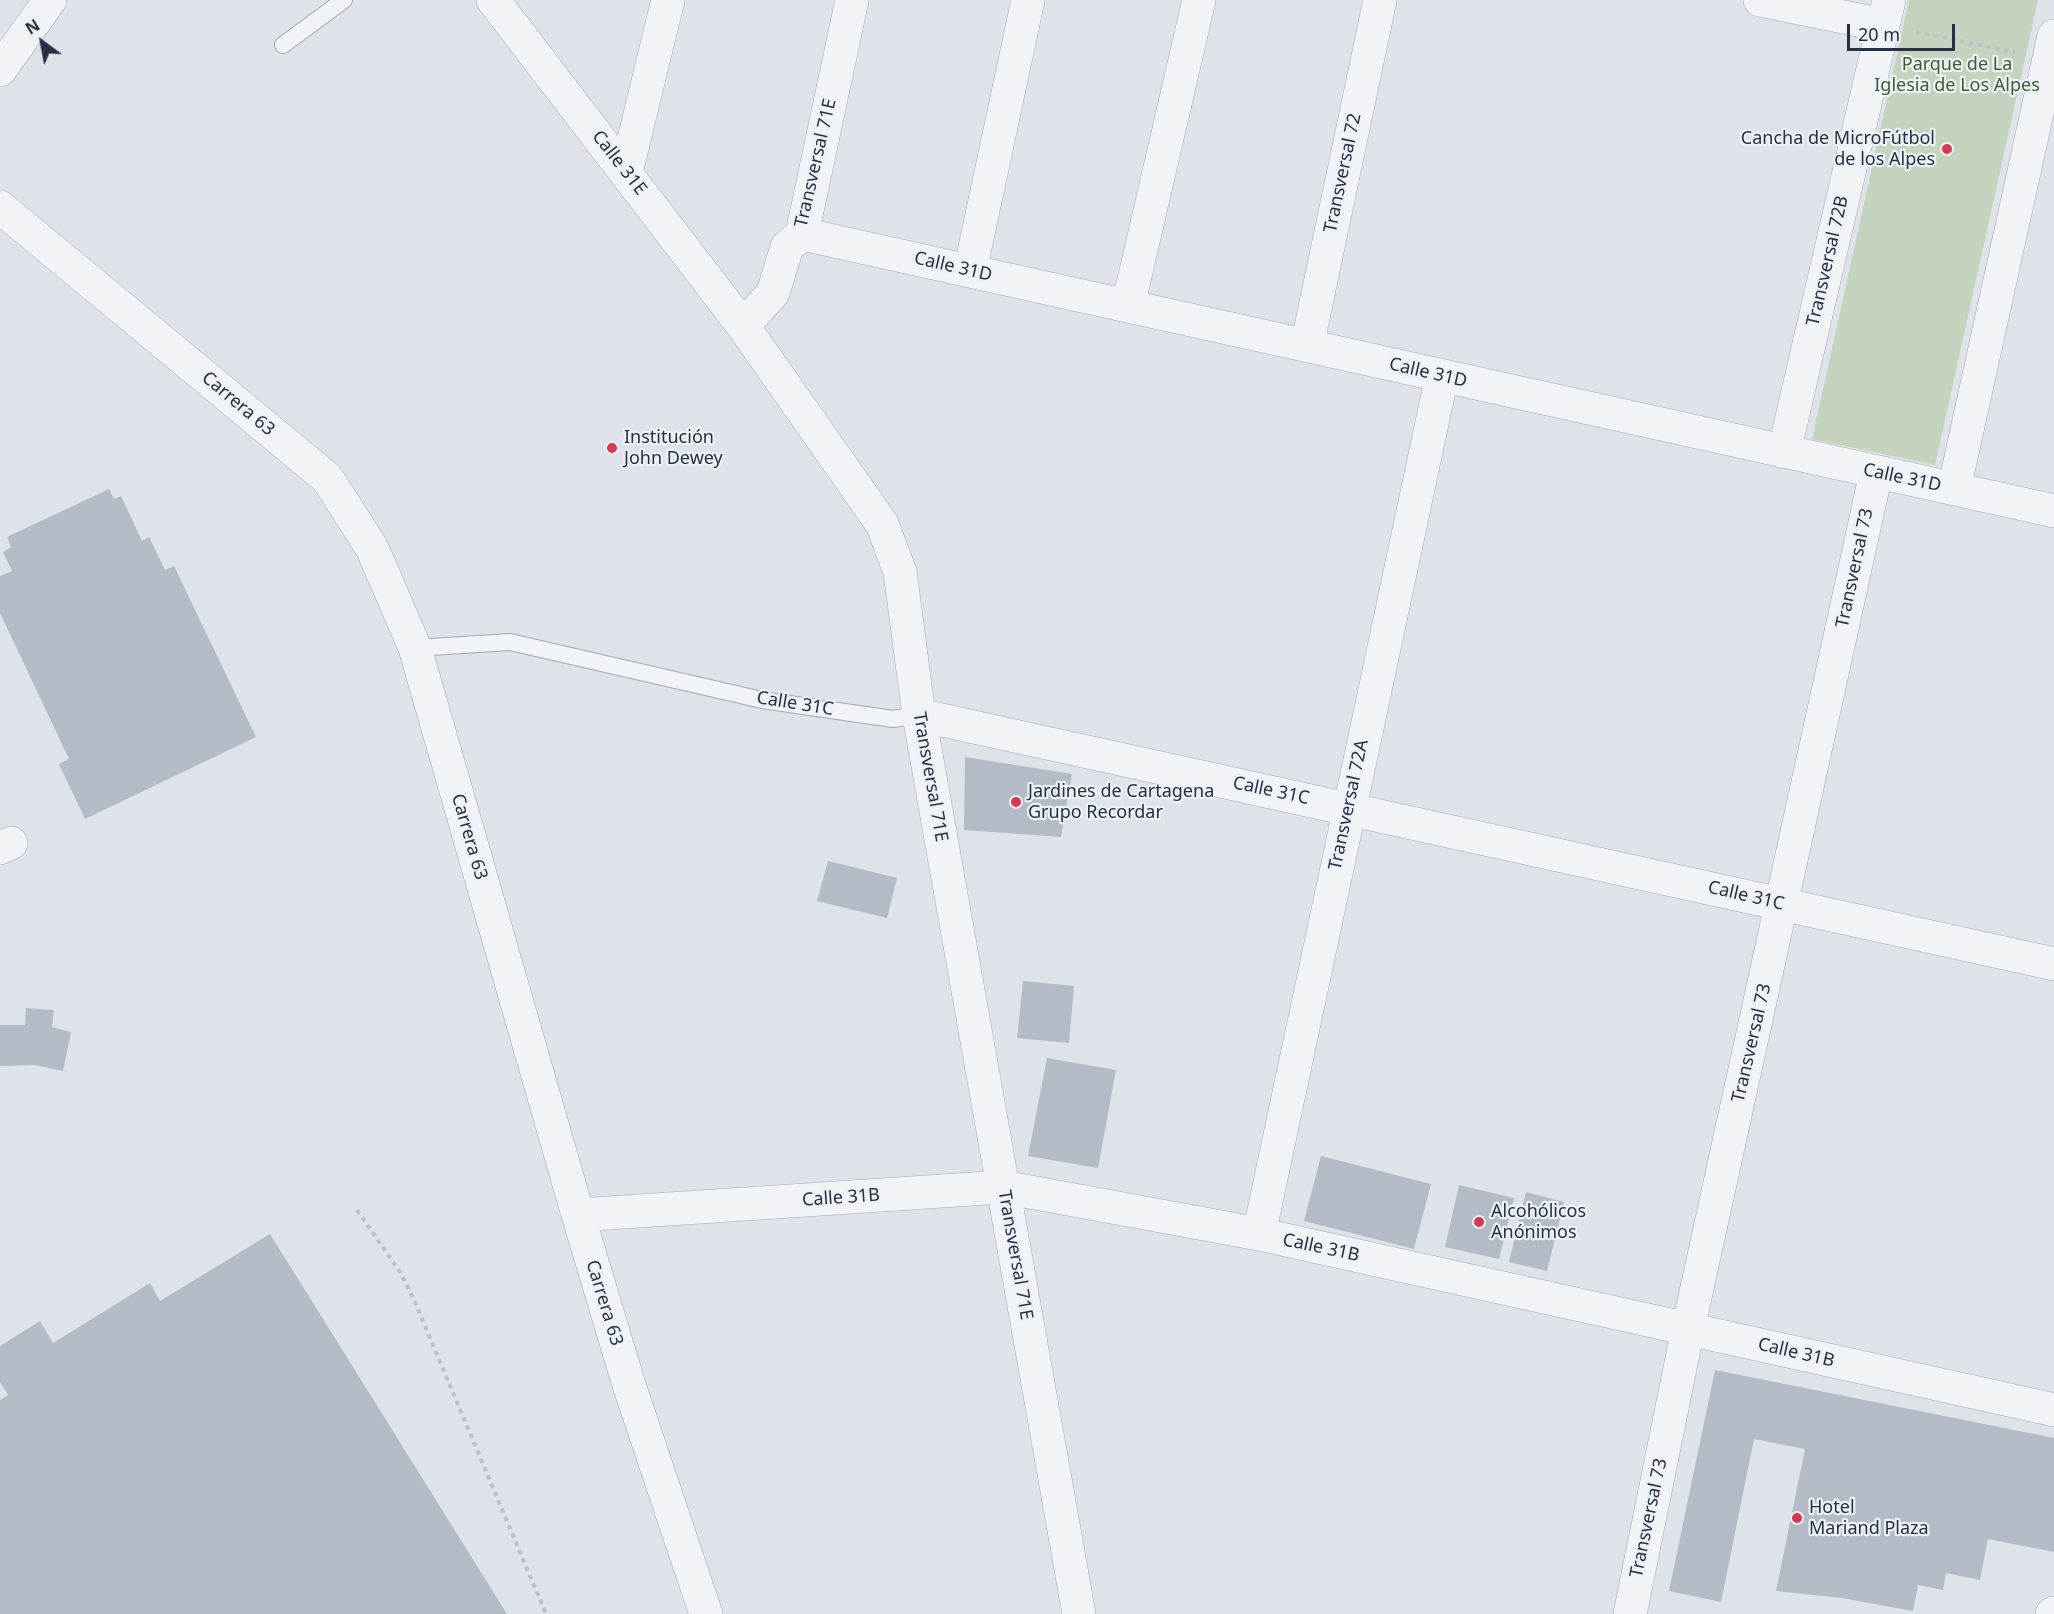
<!DOCTYPE html>
<html>
<head>
<meta charset="utf-8">
<style>
  body { margin:0 }
  #map { position:relative; width:2054px; height:1614px; overflow:hidden; background:#dee2e9; font-family:"Noto Sans",sans-serif }
  canvas { display:block }
  .north { position:absolute; left:12px; top:12px; width:60px; height:60px; -webkit-text-stroke:4px #edf1f6; paint-order:stroke; rotate:328deg; font-size:16px; font-weight:700; line-height:24px; text-align:center; color:#263040 }
  .north::after { content:''; display:block; margin:auto; width:21px; height:27px; background:#263040; clip-path:polygon(50% 0,100% 100%,50% 72%,0 100%) }
  .scale { position:absolute; left:1847px; top:24px; width:108px; height:27px; box-sizing:border-box; border:3px solid #263040; border-top:0; padding-left:8px; font-size:18px; line-height:21px; white-space:nowrap; color:#263040; -webkit-text-stroke:4px #edf1f6; paint-order:stroke }
</style>
</head>
<body>
<div id="map">
<canvas width="2054" height="1614"></canvas>
<div class="north">N</div>
<div class="scale">20 m</div>
</div>
<script>
const c = document.querySelector('canvas').getContext('2d');
c.lineJoin = 'round';
function fillPath(path, color) {
  c.fillStyle = color;
  c.fill(path, 'evenodd');
}
function toPath(rows) {
  const path = new Path2D();
  for (const r of rows) {
    path.moveTo(r[0], r[1]);
    for (let i = 2; i < r.length; i += 2) path.lineTo(r[i], r[i + 1]);
  }
  return path;
}
function stroke(path, color, width, dash) {
  c.strokeStyle = color;
  c.lineWidth = width;
  c.lineCap = dash ? 'butt' : 'round';
  c.setLineDash(dash || []);
  c.stroke(path);
}
function write(font, color, halo, rows, align = 'center') {
  c.font = font + ' "Noto Sans",sans-serif';
  c.lineWidth = 4.5;
  c.setLineDash([]);
  c.textBaseline = 'middle';
  c.strokeStyle = halo;
  c.fillStyle = color;
  for (const [text, x, y, turn = 0] of rows) {
    c.save();
    c.translate(x, y);
    c.rotate((+turn || 0) * Math.PI / 180);
    c.textAlign = isNaN(turn) ? turn : align;
    if (halo) c.strokeText(text, 0, 0);
    c.fillText(text, 0, 0);
    c.restore();
  }
}
const green = toPath([
  [1909,0,2038,0,1935,465,1812,439]
]);
const building = toPath([
  [109,489,114,499,121,496,142,541,149,537,165,570,174,566,256,737,85,819,59,764,69,759,0,613,0,576,12,571,3,552,11,547,7,537],
  [965,757,1072,774,1061,837,964,830],
  [828,861,897,878,887,918,817,901],
  [1023,981,1074,986,1069,1043,1017,1038],
  [26,1008,54,1010,52,1027,71,1032,63,1071,35,1065,0,1066,0,1025,25,1025],
  [1047,1058,1116,1070,1098,1168,1028,1156],
  [1321,1156,1431,1184,1414,1249,1304,1221],
  [1459,1185,1514,1198,1499,1259,1445,1247],
  [1526,1192,1564,1202,1547,1271,1509,1262],
  [270,1234,507,1614,0,1614,0,1400,8,1395,0,1382,0,1346,40,1321,53,1343,150,1283,160,1301],
  [1715,1370,2054,1438,2054,1552,1988,1539,1980,1580,1946,1573,1943,1590,1918,1585,1913,1611,1842,1598,1776,1591,1805,1449,1754,1439,1721,1602,1669,1591]
]);
const path = toPath([
  [1916,32,2015,52],
  [357,1210,400,1272,414,1300,546,1614]
]);
const service = toPath([
  [283,45,344,0],
  [415,648,510,642,762,700,893,719,919,715]
]);
const minor = toPath([
  [493,0,743,326,882,524,900,572,919,715,1079,1614],
  [1760,0,1883,25],
  [0,70,50,0],
  [626,172,668,0],
  [0,207,327,478,372,548,415,648,578,1215,629,1385,706,1614],
  [802,234,2054,511],
  [970,271,1028,0],
  [1128,306,1199,0],
  [743,326,773,293,787,247,802,234,852,0],
  [1307,346,1380,0],
  [1784,452,1889,0],
  [1954,489,2054,36],
  [919,715,2054,964],
  [0,848,11,843],
  [578,1215,1003,1187,1259,1234,2054,1410],
  [1259,1234,1442,376],
  [1630,1614,1688,1329,1876,473],
  [2052,1614,2054,1613]
]);
const markers = [
  [1947,149,6,"#d73952"],
  [612,448,6,"#d73952"],
  [1016,802,6,"#d73952"],
  [1479,1222,6,"#d73952"],
  [1797,1518,6,"#d73952"]
];
const parkNames = [
  ["Parque de La",1957,65],
  ["Iglesia de Los Alpes",1957,86]
];
const poiNames = [
  ["Cancha de MicroFútbol",1935,139,"right"],
  ["de los Alpes",1935,160,"right"],
  ["Institución",624,438],
  ["John Dewey",624,459],
  ["Jardines de Cartagena",1028,792],
  ["Grupo Recordar",1028,813],
  ["Alcohólicos",1491,1212],
  ["Anónimos",1491,1233],
  ["Hotel",1809,1508],
  ["Mariand Plaza",1809,1529]
];
const streetNames = [
  ["Calle 31E",619,163,52],
  ["Transversal 71E",816,163,-77],
  ["Transversal 72",1343,173,-78],
  ["Transversal 72B",1828,261,-77],
  ["Calle 31D",953,267,13],
  ["Calle 31D",1428,373,13],
  ["Carrera 63",238,404,40],
  ["Calle 31D",1902,478,12],
  ["Transversal 73",1855,568,-78],
  ["Calle 31C",795,704,9],
  ["Transversal 71E",930,777,80],
  ["Calle 31C",1271,791,12],
  ["Transversal 72A",1349,805,-78],
  ["Carrera 63",469,837,74],
  ["Calle 31C",1746,896,13],
  ["Transversal 73",1752,1043,-77],
  ["Calle 31B",841,1198,-4],
  ["Calle 31B",1321,1248,12],
  ["Transversal 71E",1015,1255,80],
  ["Carrera 63",604,1303,73],
  ["Calle 31B",1796,1353,13],
  ["Transversal 73",1649,1518,-78]
];
fillPath(green, '#c4d3be');
fillPath(building, '#b5bbc6');
stroke(service, '#a3a9b3', 18);
stroke(minor, '#a3a9b3', 34);
stroke(path, '#bcc0c7', 4, [4.5, 4.5]);
stroke(service, '#f1f3f7', 16);
stroke(minor, '#f1f3f7', 33);
for (const [x, y, r, color] of markers) {
  const dot = new Path2D();
  dot.arc(x, y, r, 0, 2 * Math.PI);
  c.fillStyle = color;
  c.fill(dot);
  stroke(dot, '#edf1f6', 2);
}
write('18px', '#3b5d32', '#edf1f6', parkNames);
write('18px', '#263040', '#edf1f6', poiNames, 'left');
write('18px', '#263040', '#edf1f6', streetNames);
</script>
</body>
</html>
